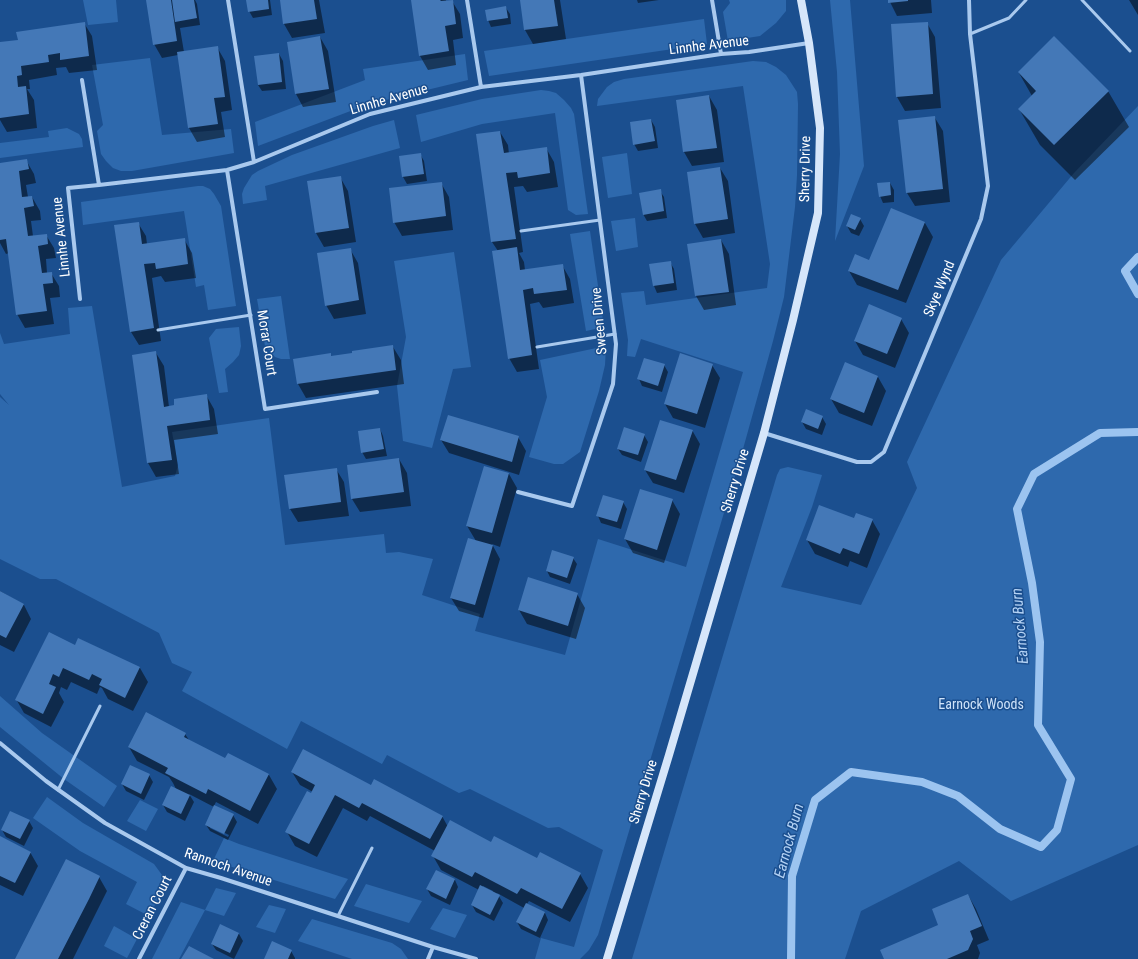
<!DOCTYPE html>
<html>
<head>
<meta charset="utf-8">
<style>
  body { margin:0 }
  canvas { display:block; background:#1b4f8f }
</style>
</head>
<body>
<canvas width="1138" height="959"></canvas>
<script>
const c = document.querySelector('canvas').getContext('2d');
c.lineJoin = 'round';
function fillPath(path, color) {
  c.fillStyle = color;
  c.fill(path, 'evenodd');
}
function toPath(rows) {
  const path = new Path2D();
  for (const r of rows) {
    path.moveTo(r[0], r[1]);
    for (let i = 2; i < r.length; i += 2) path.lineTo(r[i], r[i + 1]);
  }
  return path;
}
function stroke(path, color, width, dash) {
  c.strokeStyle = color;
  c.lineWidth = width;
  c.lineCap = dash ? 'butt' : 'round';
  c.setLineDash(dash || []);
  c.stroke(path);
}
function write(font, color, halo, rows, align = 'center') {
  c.font = font + ' "Roboto Condensed",sans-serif';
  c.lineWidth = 3;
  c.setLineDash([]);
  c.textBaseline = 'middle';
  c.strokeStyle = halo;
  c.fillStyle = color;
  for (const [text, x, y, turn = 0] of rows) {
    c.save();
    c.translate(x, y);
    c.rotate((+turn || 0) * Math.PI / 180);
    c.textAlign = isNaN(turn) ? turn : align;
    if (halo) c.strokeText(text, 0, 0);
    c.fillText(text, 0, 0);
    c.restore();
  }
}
const green = toPath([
  [83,0,116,0,118,22,88,25],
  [729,0,786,0,786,11,776,23,760,36,728,41,723,12,730,3],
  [830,0,850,0,864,166,835,241,840,154,837,72],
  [704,19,707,44,489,76,484,51],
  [465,54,468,80,369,104,258,146,255,122,365,80,363,69],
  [150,58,162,135,231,129,234,153,132,171,121,171,113,168,106,161,101,154,97,131,103,125,92,65],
  [753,61,766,62,776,67,786,75,797,92,798,104,797,175,795,207,784,297,773,341,743,449,598,935,589,950,580,959,535,959,541,938,574,947,603,850,559,827,548,828,470,789,459,793,387,755,382,764,301,721,287,749,182,691,192,672,172,663,159,633,56,579,40,579,0,559,0,397,9,405,0,394,0,333,4,344,70,334,68,308,92,306,122,487,175,476,178,465,172,432,269,418,285,545,384,534,386,553,399,552,433,559,422,595,480,614,475,631,565,655,598,539,686,567,743,372,641,339,635,357,627,356,628,340,621,293,644,291,646,305,767,288,770,264,743,86,597,106,598,99,607,87,614,82,624,79],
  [541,90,549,91,556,93,564,100,571,108,574,114,588,214,576,215,568,210,555,113,482,124,421,142,416,115,482,99],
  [1138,106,1138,845,1011,901,959,861,861,911,845,959,632,959,777,475,780,469,788,467,822,475,812,507,781,587,861,605,917,488,907,462,1001,260,1074,173],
  [394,120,400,148,265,186,267,200,243,204,242,194,244,188,252,175,258,171,292,155,373,126],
  [67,128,79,134,82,139,83,147,0,158,0,142,0,143,49,137,48,131],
  [627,153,632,194,608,198,602,157],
  [198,186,203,186,210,189,214,194,221,206,236,306,208,310,204,285,196,287,184,211,83,225,81,202],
  [635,218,638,247,616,251,611,221],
  [590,231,604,327,586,331,570,234],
  [454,252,471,367,453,369,432,448,403,441,397,386,406,337,394,261],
  [281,296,290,359,281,359,275,357,265,346,257,299],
  [239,327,241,346,239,355,233,362,225,369,228,392,219,393,209,338,216,329],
  [606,346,605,365,599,391,580,452,563,464,554,464,529,457,547,397,540,360],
  [0,696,42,733,117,786,104,807,64,779,0,727],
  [47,797,83,823,154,864,162,875,163,887,161,894,149,916,126,904,137,882,80,851,33,818],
  [140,800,158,809,146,831,127,821],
  [224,838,239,844,348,879,335,899,213,861],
  [366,884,422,901,409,923,354,906],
  [216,888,236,893,224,916,205,910,179,959,152,959,181,902,205,910],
  [269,905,286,909,275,933,256,927],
  [443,908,467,915,455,938,430,929],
  [312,919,392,943,401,949,408,959,352,959,298,941],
  [114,926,137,939,127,958,104,946]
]);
const shadow = toPath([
  [147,0,195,0,197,4,200,25,180,28,184,52,217,47,225,61,232,110,221,112,225,137,197,142,189,128,178,55,162,58,154,44],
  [247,0,270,0,272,15,253,18,249,11],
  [281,0,319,0,325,33,292,38,284,24],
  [412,0,446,0,446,2,452,1,460,14,463,38,453,40,456,65,428,70,420,56],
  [521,0,560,0,566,39,533,44,525,30],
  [637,0,659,0,638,3],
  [889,0,931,0,932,13,897,16],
  [1129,0,1138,0,1138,15],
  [506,8,510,14,511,24,491,27,488,20],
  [84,23,92,36,97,70,69,73,66,67,56,68,57,75,29,80,30,89,27,89,34,100,37,128,7,132,0,120,0,43,19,41],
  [927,23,935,37,941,108,905,111,897,97],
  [320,37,328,51,336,102,303,107,296,94],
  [279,54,283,61,286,89,262,91,258,85],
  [1019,73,1108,91,1129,127,1075,180,1040,145,1019,109,1032,96],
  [709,96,717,110,724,162,692,166,684,152,677,101],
  [935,118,943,131,950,202,915,206,907,193],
  [651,120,655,127,658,148,638,151,634,144],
  [500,132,508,145,509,154,546,148,554,162,558,187,527,192,523,186,514,187,523,252,519,253,524,262,525,270,562,265,570,279,574,303,543,308,539,302,530,304,539,369,517,372,509,358,498,251,492,242],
  [420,154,424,161,427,181,407,184,403,177,400,157],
  [26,160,34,174,36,183,26,185,28,197,32,197,40,211,41,220,31,221,33,236,46,235,54,248,56,258,46,259,47,273,51,273,59,286,60,297,50,298,54,324,25,328,17,314,9,253,6,254,0,243,0,164],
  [720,168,728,181,735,233,703,238,695,224],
  [340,177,348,191,356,242,324,247,316,233],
  [441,183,449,197,453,230,402,236,394,222],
  [890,183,894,190,894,202,883,203,880,196],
  [660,191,664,197,667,218,647,221,643,214],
  [892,209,925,223,933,237,906,303,857,285,849,271,870,261],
  [860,219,864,226,859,236,851,233,847,226],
  [138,223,146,236,147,244,184,239,192,253,196,278,165,282,161,276,152,278,161,341,139,345,131,332],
  [721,240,729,254,736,305,704,310,696,296,689,245],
  [350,249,358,263,366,314,334,319,326,305],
  [670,262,674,269,677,290,657,293,654,286],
  [901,319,909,333,895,368,863,355,855,341],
  [393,347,401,360,404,384,306,398,298,384,294,360,330,354,332,357],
  [156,353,164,366,169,407,206,395,214,409,218,434,174,440,179,474,156,477,148,463,133,356],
  [664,365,668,372,662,392,642,386,639,379],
  [712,365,720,378,705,428,673,418,665,404],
  [878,377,886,391,872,426,839,413,831,399],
  [822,417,826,424,822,435,806,429,802,422],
  [380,429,383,436,387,456,366,459,362,452],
  [692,430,700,444,684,493,653,483,645,470],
  [644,435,648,442,641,462,622,455,618,449],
  [518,437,526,451,519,475,449,453,441,440],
  [399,459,407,473,411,506,360,512,352,499],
  [485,467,509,474,517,488,500,547,492,544,500,559,483,618,459,611,451,598,476,541,467,526],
  [336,469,344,482,349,516,298,522,290,509],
  [672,500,680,514,664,563,633,553,625,539],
  [623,502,627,509,621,529,601,523,598,516],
  [855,520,872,520,880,534,867,568,850,561,848,567,815,554,807,540],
  [573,558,577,564,570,584,550,577,547,571],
  [0,591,24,605,31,619,14,652,0,645],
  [577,594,585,608,576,639,527,624,519,610],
  [79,639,140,668,148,682,133,711,108,699,102,688,100,687,97,694,71,682,67,690,61,687,59,693,64,702,51,727,24,713,16,699,75,646],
  [185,734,189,740,225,760,228,754,269,775,277,789,258,824,216,802,214,806,233,815,237,822,228,840,210,831,206,825,214,807,189,794,194,802,185,821,167,812,163,805,176,789,173,783,169,777,137,761,129,747],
  [210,826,229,835,228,837,210,828],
  [292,772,372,786,442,816,448,827,580,874,588,888,570,922,529,901,527,904,545,913,548,920,540,938,521,929,517,922,524,908,497,893,503,903,494,921,476,912,472,905,479,890,441,870,433,856,435,851,370,816,367,821,343,808,317,857,295,846,287,832,313,792,300,785],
  [483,886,493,891,492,893,482,888],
  [149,775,153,782,144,800,126,791,122,784],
  [29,821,33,828,24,846,6,837,2,830],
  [0,837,30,852,38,866,23,896,0,885],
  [436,872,455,880,458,887,450,905,431,896,427,889],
  [99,877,107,891,73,959,16,959],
  [968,895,976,909,989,940,977,945,980,953,978,959,885,959,940,926],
  [220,925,239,934,243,941,234,959,216,950,212,944],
  [291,951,295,958,295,959,265,959]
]);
const stream = toPath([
  [1138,257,1125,271,1138,294],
  [791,959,792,876,815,800,851,772,922,782,958,796,1000,829,1041,847,1057,830,1071,779,1038,725,1040,642,1032,583,1017,509,1034,474,1100,433,1138,432]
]);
const building = toPath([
  [146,0,171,0,177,41,153,45],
  [172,0,194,0,197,18,175,22],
  [246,0,268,0,269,9,248,12],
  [280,0,314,0,317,19,283,24],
  [411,0,440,0,441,1,453,0,456,24,445,26,449,51,419,56],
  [520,0,554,0,558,26,524,30],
  [888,0,908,0,908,1,888,3],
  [506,6,508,18,487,21,485,10],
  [85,22,89,56,60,60,60,53,48,55,49,62,21,66,22,75,17,76,18,87,26,86,29,114,0,118,0,42,18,40,16,32],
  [928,22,933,94,896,97,891,24],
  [320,36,329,89,295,94,287,42],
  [1054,36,1109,91,1054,145,1018,109,1036,91,1018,72],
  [218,46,225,97,214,98,218,124,188,128,177,52],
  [279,53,282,82,258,85,254,56],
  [709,95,717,148,683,152,676,100],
  [935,116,943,189,906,193,898,120],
  [651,119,655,141,633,145,630,122],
  [500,131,504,153,547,147,550,173,518,178,517,172,506,173,516,239,491,242,476,134],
  [421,153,424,174,402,177,399,156],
  [27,159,29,169,19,171,22,197,32,196,34,206,24,208,28,236,47,234,48,244,38,246,42,273,52,272,53,283,43,284,47,311,16,315,6,239,0,240,0,163],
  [720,167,728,219,694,224,687,172],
  [341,176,349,228,315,233,307,181],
  [442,182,446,216,393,223,389,188],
  [890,182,891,195,879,197,877,183],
  [661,189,664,211,643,215,639,193],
  [891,208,925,222,898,290,848,271,855,254,869,260],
  [851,214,861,218,855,230,846,226],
  [139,222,142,244,185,238,188,264,156,269,155,263,144,264,154,328,130,332,114,225],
  [721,239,729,292,695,296,687,244],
  [517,247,520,270,563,264,567,290,534,294,533,288,523,290,532,355,508,359,492,251],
  [351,248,359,300,325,306,317,253],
  [671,261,674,283,653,286,649,264],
  [869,304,902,318,887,354,854,341],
  [393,345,396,370,297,384,293,359,331,353,331,356,352,353,352,351],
  [156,351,164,407,174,405,174,399,207,394,210,420,167,426,172,460,147,463,132,355],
  [680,353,713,364,697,414,664,404],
  [644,358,665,364,658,386,637,379],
  [845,362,878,376,864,413,830,399],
  [806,409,823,416,818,429,801,422],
  [448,415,519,436,512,462,440,440],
  [660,420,693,430,676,480,644,470],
  [624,427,645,434,638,455,617,449],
  [380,428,384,449,361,453,358,431],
  [399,458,404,492,351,499,347,465],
  [484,466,509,473,492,533,466,526],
  [337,468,341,502,289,509,284,475],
  [640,489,673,499,657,550,624,539],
  [603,495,624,501,617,522,596,516],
  [819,505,854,518,856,513,873,519,859,554,843,548,840,554,806,540],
  [468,538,493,545,475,605,450,598],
  [552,550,574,557,567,578,546,571],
  [528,577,578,593,568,626,518,610],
  [0,591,24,604,6,638,0,635],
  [49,632,75,645,78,638,140,667,125,698,99,685,102,679,92,674,89,680,63,668,59,677,53,674,49,684,56,687,43,714,15,700],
  [146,712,186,733,184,737,225,758,228,753,269,774,250,811,208,789,206,794,165,773,168,768,128,747],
  [303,749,371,785,374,779,443,816,430,839,362,803,359,808,335,795,309,844,285,832,307,791,311,793,315,785,291,772],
  [130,765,150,774,141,794,121,784],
  [171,786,190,795,181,814,162,805],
  [214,805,234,814,224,834,205,825],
  [10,811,30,820,20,839,1,830],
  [450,820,491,842,494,836,537,858,540,852,581,873,562,909,521,888,517,894,475,872,472,877,431,856],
  [0,836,31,852,15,883,0,876],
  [66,859,100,876,89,899,58,959,15,959],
  [436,870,455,879,446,899,426,889],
  [480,885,500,895,490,915,471,905],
  [968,894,982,926,970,931,973,939,968,950,947,959,884,959,880,950,938,925,932,909],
  [526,903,545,912,536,932,516,922],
  [220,924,239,933,230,953,211,944],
  [272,941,292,950,288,959,264,959],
  [189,946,214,959,181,959]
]);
const lane = toPath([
  [1082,0,1130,51],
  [970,34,1009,18,1026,0],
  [521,231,600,220],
  [158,330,251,315],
  [537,347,615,334],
  [58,790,100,706],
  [338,916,372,848]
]);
const street = toPath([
  [228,0,254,162],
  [467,0,481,87],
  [712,0,721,54],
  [82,80,99,185],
  [227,170,265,409,377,392],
  [80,299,68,188,99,185,227,170,254,162,370,114,481,87,581,75,721,54,749,52,809,43],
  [764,433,857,462,871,462,884,452,981,219,988,186,970,34,969,0],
  [518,492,572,506,613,384,616,344,581,75],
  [0,743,46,781,105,823,186,868,221,878,433,947,476,959],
  [139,959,186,868],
  [428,959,433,947]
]);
const secondary = toPath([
  [607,959,669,755,764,433,793,320,818,213,820,128,809,43,801,0]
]);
const streetNames = [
  ["Linnhe Avenue",709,46,-7],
  ["Linnhe Avenue",389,100,-16],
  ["Sherry Drive",806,169,-89],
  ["Linnhe Avenue",62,237,-96],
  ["Skye Wynd",940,289,-67],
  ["Sween Drive",600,321,-95],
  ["Morar Court",266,343,81],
  ["Sherry Drive",736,481,-73],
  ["Sherry Drive",644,792,-73],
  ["Rannoch Avenue",228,868,19],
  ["Creran Court",153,908,-63]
];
const parkNames = [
  ["Earnock Woods",981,705]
];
const waterNames = [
  ["Earnock Burn",1021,626,-95],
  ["Earnock Burn",790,841,-75]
];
fillPath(green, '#2e69ad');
fillPath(shadow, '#0007');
stroke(stream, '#9cc4f0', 8);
fillPath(building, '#4478b7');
stroke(lane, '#a9c9ee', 3);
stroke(street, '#a9c9ee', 4);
stroke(secondary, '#d6e6fa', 8);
write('14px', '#fff', '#1b4f8f', streetNames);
write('14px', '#cfe3fa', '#1b4f8f', parkNames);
write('italic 15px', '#b5d3f5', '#1b4f8f', waterNames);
</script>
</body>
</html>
